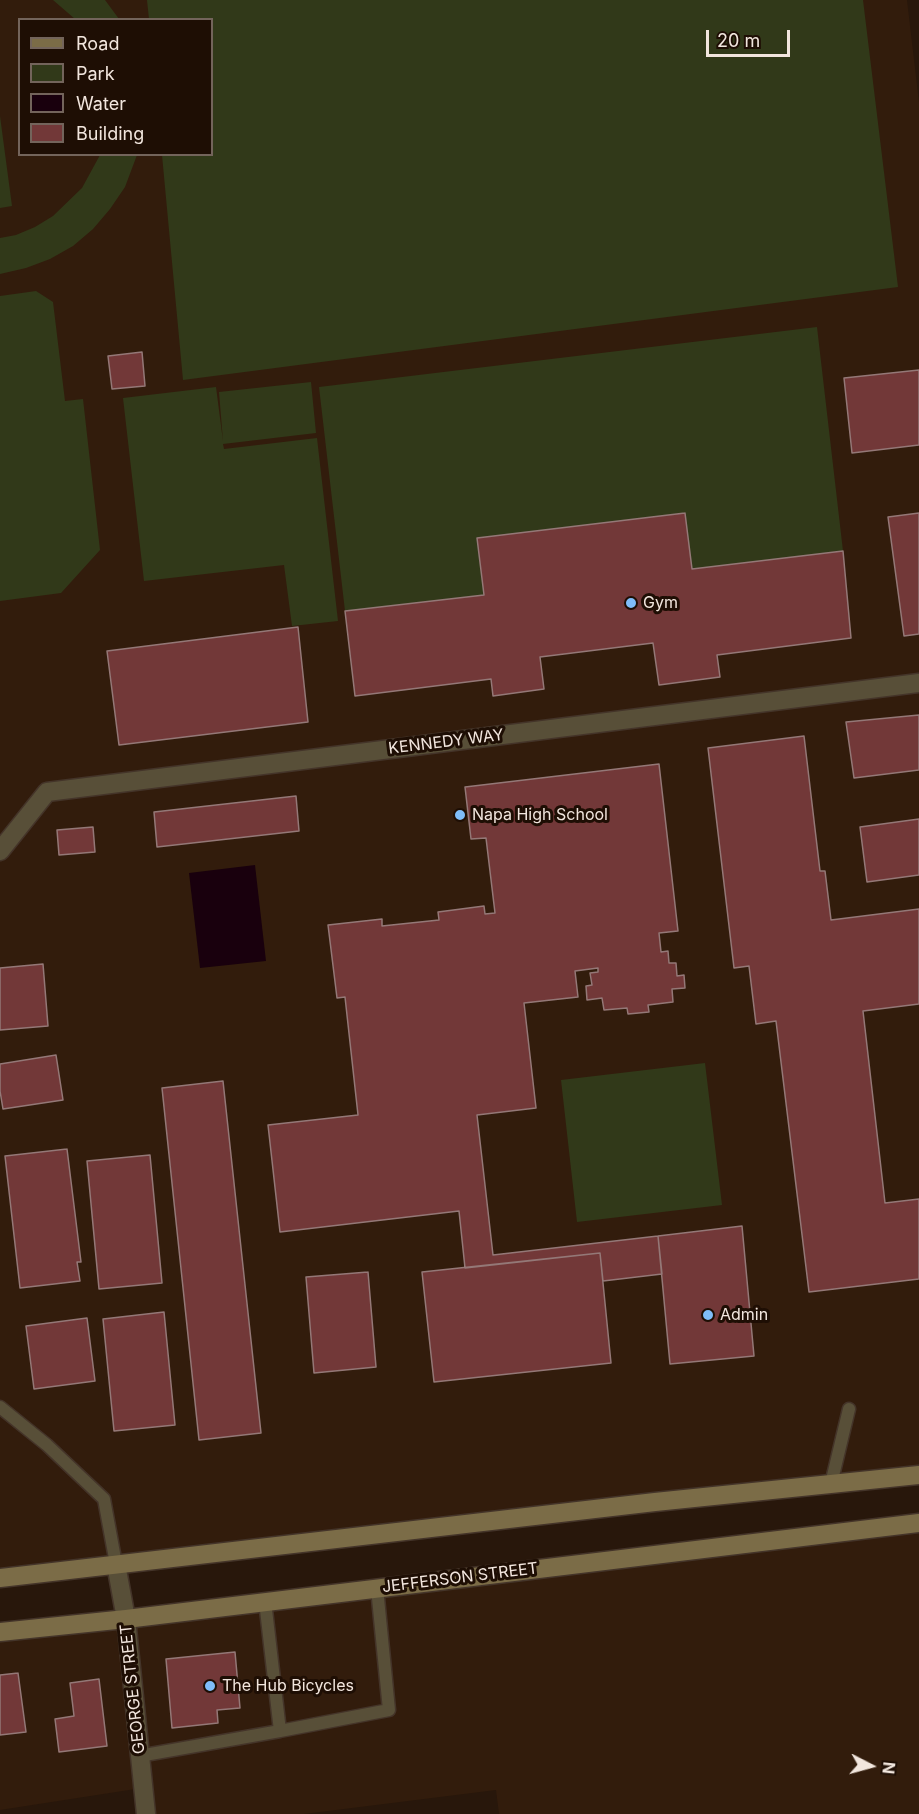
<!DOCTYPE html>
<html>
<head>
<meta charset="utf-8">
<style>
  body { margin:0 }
  #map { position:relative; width:919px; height:1814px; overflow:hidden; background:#28170b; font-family:Inter,sans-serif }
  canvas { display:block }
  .legend { position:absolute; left:18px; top:18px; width:195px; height:138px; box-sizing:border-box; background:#1e0e04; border:2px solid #73645b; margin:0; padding:8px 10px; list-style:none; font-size:18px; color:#f2e6de }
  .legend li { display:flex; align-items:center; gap:12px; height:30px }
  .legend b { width:30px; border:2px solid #73645b }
  .north { position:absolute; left:841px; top:1736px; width:60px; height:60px; -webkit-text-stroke:4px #1e0e04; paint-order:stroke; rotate:96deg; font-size:16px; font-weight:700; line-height:24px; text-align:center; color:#f2e6de }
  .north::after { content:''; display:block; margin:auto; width:21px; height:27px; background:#f2e6de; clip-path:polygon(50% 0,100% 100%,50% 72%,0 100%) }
  .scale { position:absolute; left:706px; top:30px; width:84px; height:27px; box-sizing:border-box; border:3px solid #f2e6de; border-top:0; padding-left:8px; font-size:18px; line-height:21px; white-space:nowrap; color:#f2e6de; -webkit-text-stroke:4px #1e0e04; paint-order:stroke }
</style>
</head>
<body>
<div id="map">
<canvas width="919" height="1814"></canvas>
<ul class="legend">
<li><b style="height:8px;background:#7b6c47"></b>Road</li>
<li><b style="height:16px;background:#313919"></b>Park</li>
<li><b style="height:16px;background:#19000d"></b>Water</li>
<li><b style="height:16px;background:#723838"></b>Building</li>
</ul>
<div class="north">N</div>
<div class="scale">20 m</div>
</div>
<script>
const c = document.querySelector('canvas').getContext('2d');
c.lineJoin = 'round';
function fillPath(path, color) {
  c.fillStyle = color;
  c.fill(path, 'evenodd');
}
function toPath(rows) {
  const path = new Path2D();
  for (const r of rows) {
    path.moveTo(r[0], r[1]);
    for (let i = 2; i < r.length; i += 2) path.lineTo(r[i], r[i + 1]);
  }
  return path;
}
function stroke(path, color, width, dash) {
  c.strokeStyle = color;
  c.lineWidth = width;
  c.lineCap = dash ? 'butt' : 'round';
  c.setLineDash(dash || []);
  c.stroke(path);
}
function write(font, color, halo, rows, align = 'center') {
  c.font = font + ' Inter,sans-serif';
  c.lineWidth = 6;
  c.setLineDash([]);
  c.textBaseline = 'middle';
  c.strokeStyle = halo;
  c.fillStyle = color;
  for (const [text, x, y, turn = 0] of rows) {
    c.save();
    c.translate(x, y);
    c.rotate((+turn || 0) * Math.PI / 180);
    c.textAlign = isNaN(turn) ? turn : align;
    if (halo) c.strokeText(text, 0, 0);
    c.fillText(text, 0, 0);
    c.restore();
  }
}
const built = toPath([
  [0,0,907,0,919,102,919,1475,0,1578],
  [20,20,212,20,212,154,20,154],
  [919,1523,919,1814,499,1814,496,1790,304,1814,146,1814,142,1788,0,1810,0,1632]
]);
const green = toPath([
  [53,0,105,0,119,19,75,19],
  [147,0,863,0,898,287,183,380,162,155,212,154,212,20,149,19],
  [0,116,12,206,0,208],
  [100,155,137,155,125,187,110,209,93,229,73,246,50,259,26,268,0,274,0,238,16,235,35,227,53,216,82,188],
  [36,291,53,302,65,401,83,399,100,550,61,593,0,601,0,296],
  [817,327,843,551,692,569,685,513,478,538,484,595,345,611,319,387],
  [311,382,316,433,223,444,224,449,317,438,338,621,292,626,284,565,144,581,123,398,216,387,223,441,219,392],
  [705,1063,722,1205,577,1222,561,1080]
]);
const water = toPath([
  [255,865,266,961,200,968,189,873]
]);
const building = toPath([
  [142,352,145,386,112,389,108,356,142,352],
  [919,370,919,445,852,453,844,378,919,370],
  [685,513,692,569,843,551,851,638,717,655,720,677,659,685,653,643,540,657,544,689,493,696,491,679,355,696,345,611,484,595,477,538,685,513],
  [919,513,919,634,904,636,888,517,919,513],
  [298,627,308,722,119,745,107,651,298,627],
  [919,715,919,770,854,778,846,722,919,715],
  [804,736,820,871,825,871,831,920,919,909,919,1004,863,1011,885,1203,919,1199,919,1279,809,1292,776,1021,756,1024,749,966,734,968,708,748,804,736],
  [659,764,678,931,659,933,661,952,668,951,669,963,676,963,677,976,684,975,685,988,672,989,673,1002,648,1005,649,1012,628,1014,627,1008,604,1010,602,998,587,1000,586,986,592,985,590,973,598,972,598,968,575,971,578,997,524,1003,536,1108,477,1115,493,1255,658,1236,662,1274,603,1281,600,1253,465,1268,459,1211,280,1232,268,1125,358,1115,345,997,337,998,328,925,382,919,382,926,439,920,438,912,484,906,485,914,495,913,486,838,471,839,465,787,659,764],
  [296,796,299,831,157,847,154,812,296,796],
  [919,819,919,875,867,882,860,827,919,819],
  [93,827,95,852,59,855,57,830,93,827],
  [43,964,48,1026,0,1030,0,968,43,964],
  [56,1055,63,1100,3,1109,0,1091,0,1064,56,1055],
  [223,1081,261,1433,199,1440,162,1088,223,1081],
  [67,1149,81,1262,77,1262,80,1281,20,1288,5,1156,67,1149],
  [150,1155,162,1283,99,1289,87,1161,150,1155],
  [742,1226,754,1356,670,1364,658,1236,742,1226],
  [600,1253,611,1363,434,1382,422,1272,600,1253],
  [368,1272,376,1367,314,1373,306,1277,368,1272],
  [164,1312,175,1425,114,1431,103,1319,164,1312],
  [87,1318,95,1381,34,1389,26,1326,87,1318],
  [235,1652,240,1708,217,1710,218,1723,172,1728,166,1659,235,1652],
  [18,1673,26,1732,0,1735,0,1675,18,1673],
  [99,1679,107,1746,59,1752,55,1719,74,1716,70,1683,99,1679]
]);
const lane = toPath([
  [0,1407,47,1445,104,1499,116,1564],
  [831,1484,849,1409],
  [265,1601,280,1731,389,1710,377,1588],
  [139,1756,280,1731]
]);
const street = toPath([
  [0,851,47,792,919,683],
  [116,1564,126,1619,146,1814]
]);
const secondary = toPath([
  [0,1578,655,1502,919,1475],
  [0,1632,126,1619,919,1523]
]);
const markers = [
  [631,603,6,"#7fbdf9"],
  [460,815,6,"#7fbdf9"],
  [708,1315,6,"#7fbdf9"],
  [210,1686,6,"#7fbdf9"]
];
const poiNames = [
  ["Gym",643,603],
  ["Napa High School",472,815],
  ["Admin",720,1315],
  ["The Hub Bicycles",222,1686]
];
const streetNames = [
  ["KENNEDY WAY",446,742,-7],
  ["JEFFERSON STREET",460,1578,-7],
  ["GEORGE STREET",133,1689,-96]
];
fillPath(built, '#321c0c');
fillPath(green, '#313919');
fillPath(water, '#19000d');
fillPath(building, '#723838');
stroke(building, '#947877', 1.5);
stroke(lane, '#443429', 15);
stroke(street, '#443429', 21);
stroke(secondary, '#443429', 21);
stroke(lane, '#584f38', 12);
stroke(street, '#584f38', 18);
stroke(secondary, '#7b6c47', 18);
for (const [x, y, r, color] of markers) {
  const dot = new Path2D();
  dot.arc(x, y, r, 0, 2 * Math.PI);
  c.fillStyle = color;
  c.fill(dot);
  stroke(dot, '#1e0e04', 2);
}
write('16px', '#f2e6de', '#1e0e04', poiNames, 'left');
write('16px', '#f2e6de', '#1e0e04', streetNames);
</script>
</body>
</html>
